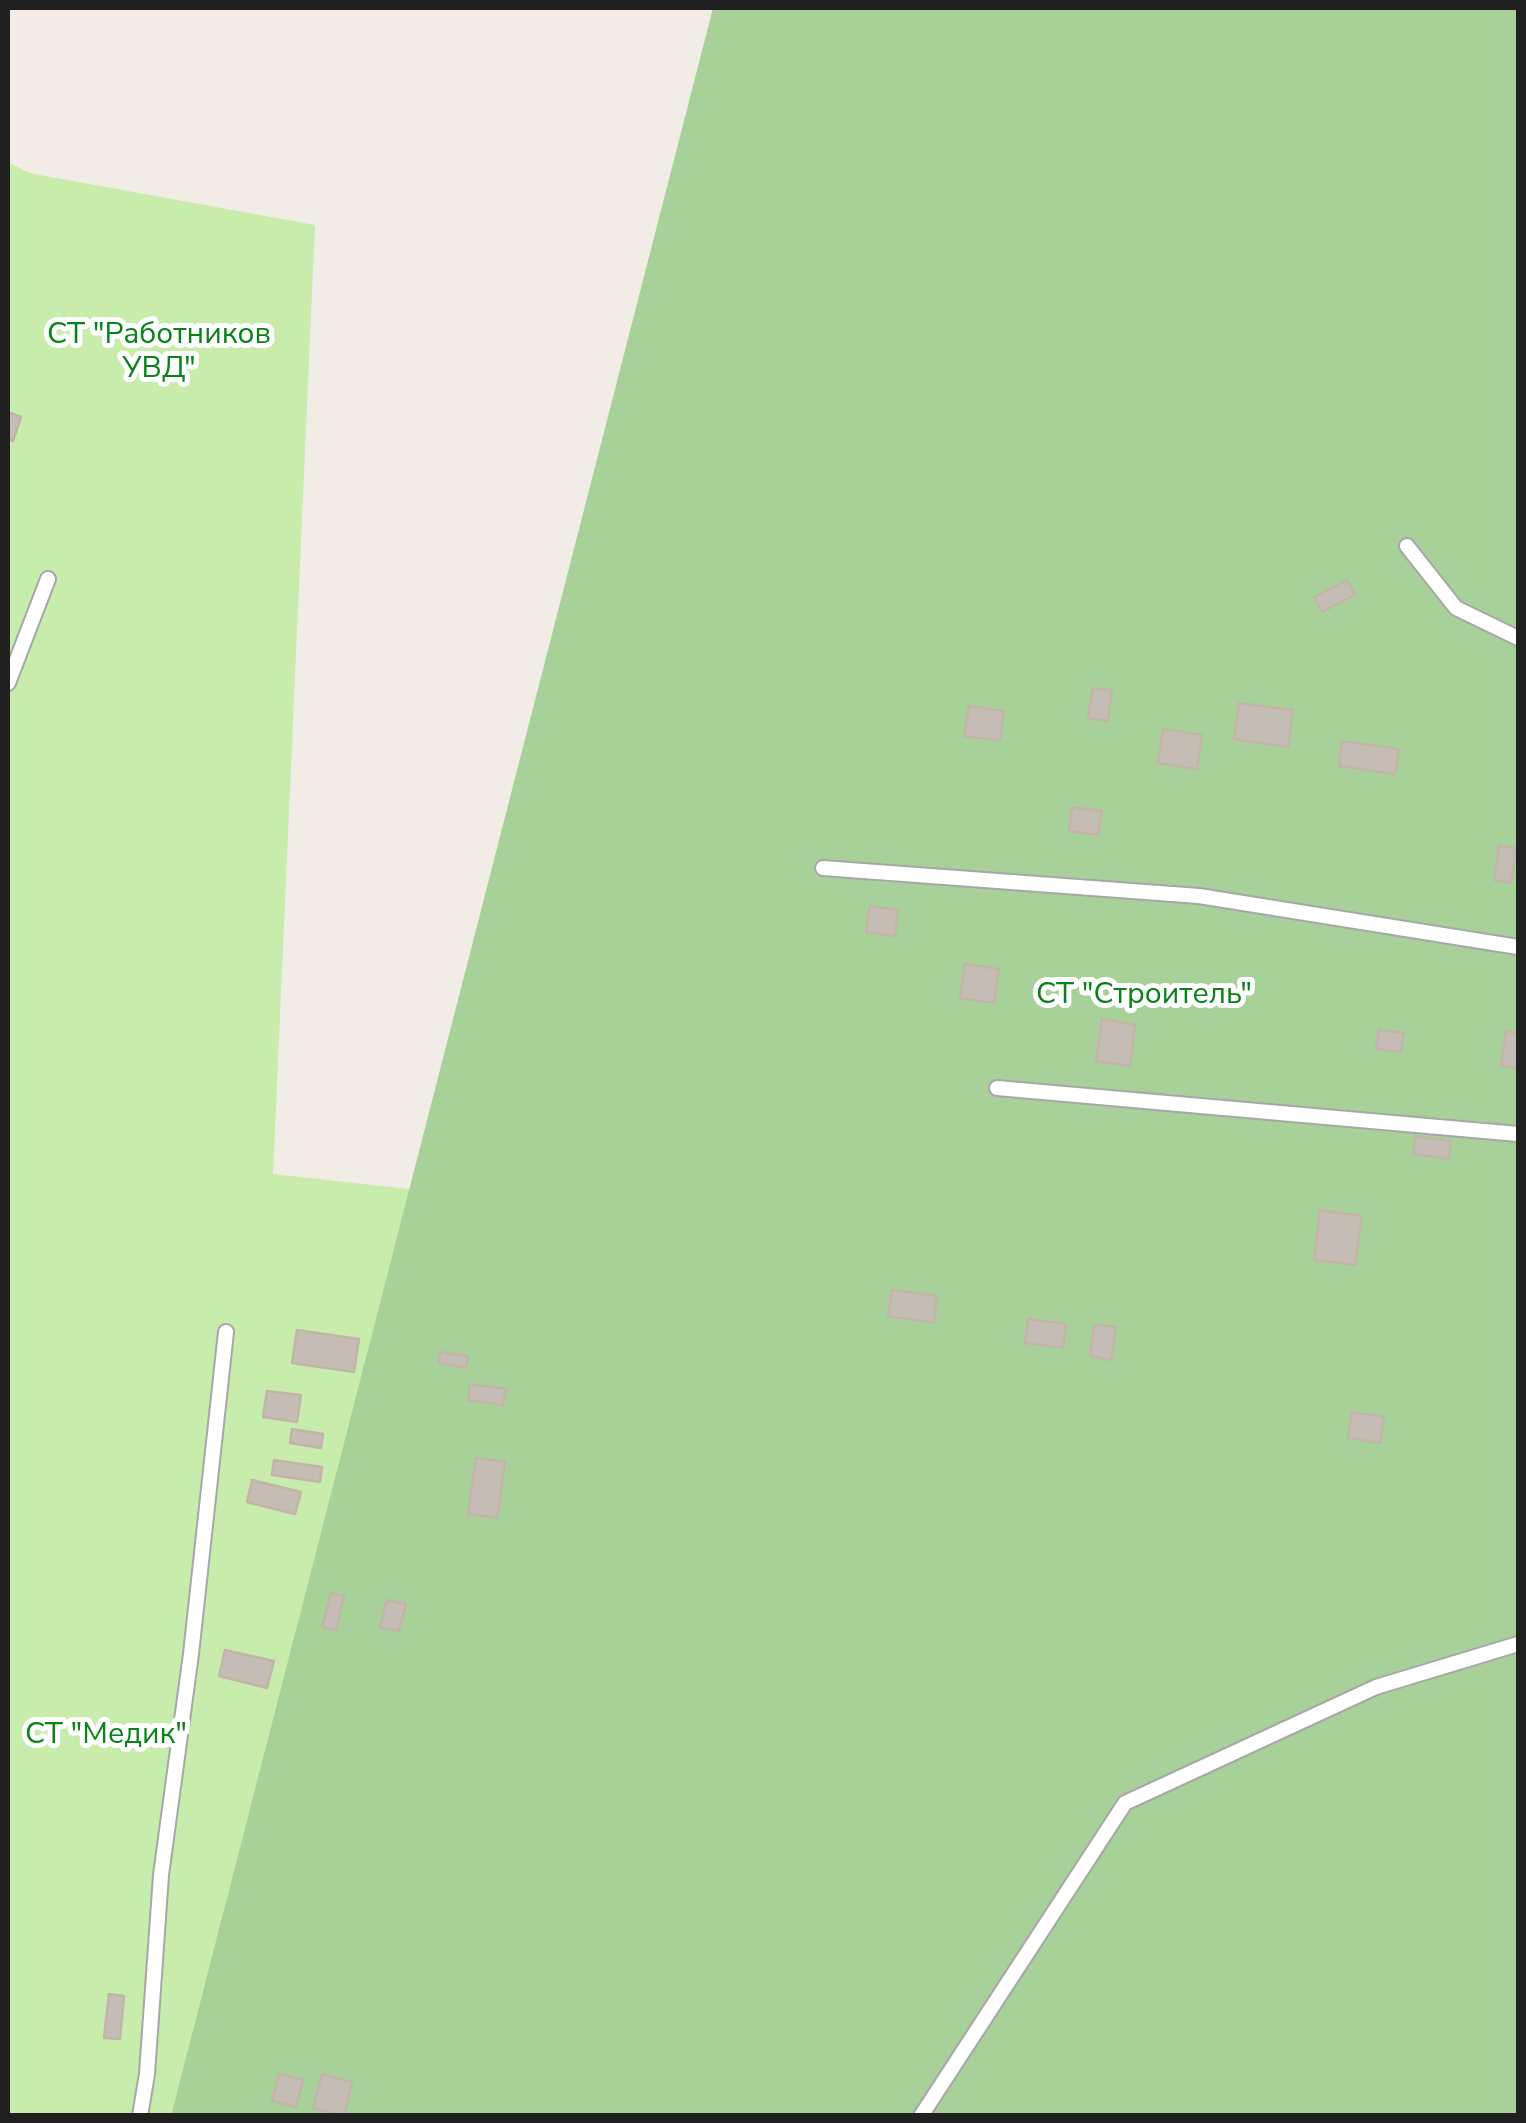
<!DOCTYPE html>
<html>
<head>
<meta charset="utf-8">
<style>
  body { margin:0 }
  #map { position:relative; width:1526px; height:2123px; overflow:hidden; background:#f1ede6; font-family:"Nunito Sans",sans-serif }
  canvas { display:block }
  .frame { position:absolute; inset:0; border:10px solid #202020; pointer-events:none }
</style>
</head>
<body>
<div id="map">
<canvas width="1526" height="2123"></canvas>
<div class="frame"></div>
</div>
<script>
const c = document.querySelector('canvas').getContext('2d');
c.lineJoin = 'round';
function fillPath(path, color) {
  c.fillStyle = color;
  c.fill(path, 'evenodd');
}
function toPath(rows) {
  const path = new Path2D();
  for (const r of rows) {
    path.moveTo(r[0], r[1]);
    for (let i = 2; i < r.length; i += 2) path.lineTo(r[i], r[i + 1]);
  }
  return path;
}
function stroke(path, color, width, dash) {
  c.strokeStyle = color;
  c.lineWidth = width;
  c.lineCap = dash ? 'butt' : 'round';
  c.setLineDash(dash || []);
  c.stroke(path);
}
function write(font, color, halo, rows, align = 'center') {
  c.font = font + ' "Nunito Sans",sans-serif';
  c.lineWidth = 10;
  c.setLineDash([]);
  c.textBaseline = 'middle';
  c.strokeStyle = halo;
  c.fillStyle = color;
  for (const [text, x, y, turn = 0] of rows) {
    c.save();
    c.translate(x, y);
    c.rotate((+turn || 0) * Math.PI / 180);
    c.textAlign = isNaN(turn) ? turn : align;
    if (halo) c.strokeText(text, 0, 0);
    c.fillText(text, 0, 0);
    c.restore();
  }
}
const grass = toPath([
  [8,162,29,173,315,225,273,1174,527,1202,391,2115,8,2115]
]);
const forest = toPath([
  [713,8,1518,8,1518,2115,171,2116]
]);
const building = toPath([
  [8,412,21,417,13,441,8,439,8,412],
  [1347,580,1355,595,1322,612,1314,597,1347,580],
  [1093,688,1112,690,1108,721,1088,718,1093,688],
  [1239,703,1293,710,1288,747,1234,739,1239,703],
  [969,706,1004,711,1000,741,964,736,969,706],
  [1163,729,1202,735,1197,769,1158,763,1163,729],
  [1342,741,1399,749,1395,774,1339,766,1342,741],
  [1072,807,1102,811,1098,835,1069,831,1072,807],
  [1499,846,1516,848,1511,883,1494,880,1499,846],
  [870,906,898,910,895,936,866,932,870,906],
  [965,964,999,969,994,1003,960,998,965,964],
  [1102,1019,1135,1025,1130,1066,1096,1061,1102,1019],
  [1379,1030,1404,1033,1401,1052,1376,1049,1379,1030],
  [1506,1031,1518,1033,1518,1068,1501,1066,1506,1031],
  [1416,1136,1451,1141,1448,1159,1413,1154,1416,1136],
  [1320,1210,1362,1216,1355,1265,1314,1260,1320,1210],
  [892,1290,937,1296,934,1323,888,1316,892,1290],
  [1028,1319,1066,1324,1063,1348,1025,1343,1028,1319],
  [1094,1325,1116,1327,1111,1360,1090,1356,1094,1325],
  [297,1330,359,1339,354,1372,292,1363,297,1330],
  [440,1352,468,1356,466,1368,439,1363,440,1352],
  [470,1384,506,1389,503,1405,468,1400,470,1384],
  [267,1391,301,1395,297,1422,263,1417,267,1391],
  [1352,1412,1384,1417,1380,1443,1348,1438,1352,1412],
  [292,1429,323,1434,321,1448,290,1443,292,1429],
  [476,1458,505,1462,497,1518,468,1514,476,1458],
  [274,1460,322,1467,320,1482,272,1475,274,1460],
  [252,1480,301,1492,295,1514,247,1502,252,1480],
  [331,1593,344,1596,336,1630,322,1627,331,1593],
  [387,1600,406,1604,399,1631,380,1627,387,1600],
  [225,1650,274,1661,267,1688,219,1676,225,1650],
  [109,1994,124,1996,120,2039,104,2038,109,1994],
  [279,2074,303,2080,296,2107,272,2101,279,2074],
  [322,2074,352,2082,344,2116,313,2108,322,2074]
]);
const lane = toPath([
  [1407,546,1456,608,1518,638],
  [8,683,48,579],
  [823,868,1199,896,1518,947],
  [997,1088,1518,1134],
  [140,2116,147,2074,161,1875,191,1654,226,1332],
  [921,2116,1125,1803,1376,1687,1518,1644]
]);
const parkNames = [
  ["СТ \"Работников",159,336],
  ["УВД\"",159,370],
  ["СТ \"Строитель\"",1144,996],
  ["СТ \"Медик\"",106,1736]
];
fillPath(grass, '#c8ecab');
fillPath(forest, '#a8d19a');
fillPath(building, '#c5bdb5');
stroke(building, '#c3b4a8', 2.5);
stroke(lane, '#a7a7a7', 18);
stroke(lane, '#fff', 14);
write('30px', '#098217', '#fff', parkNames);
</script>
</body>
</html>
